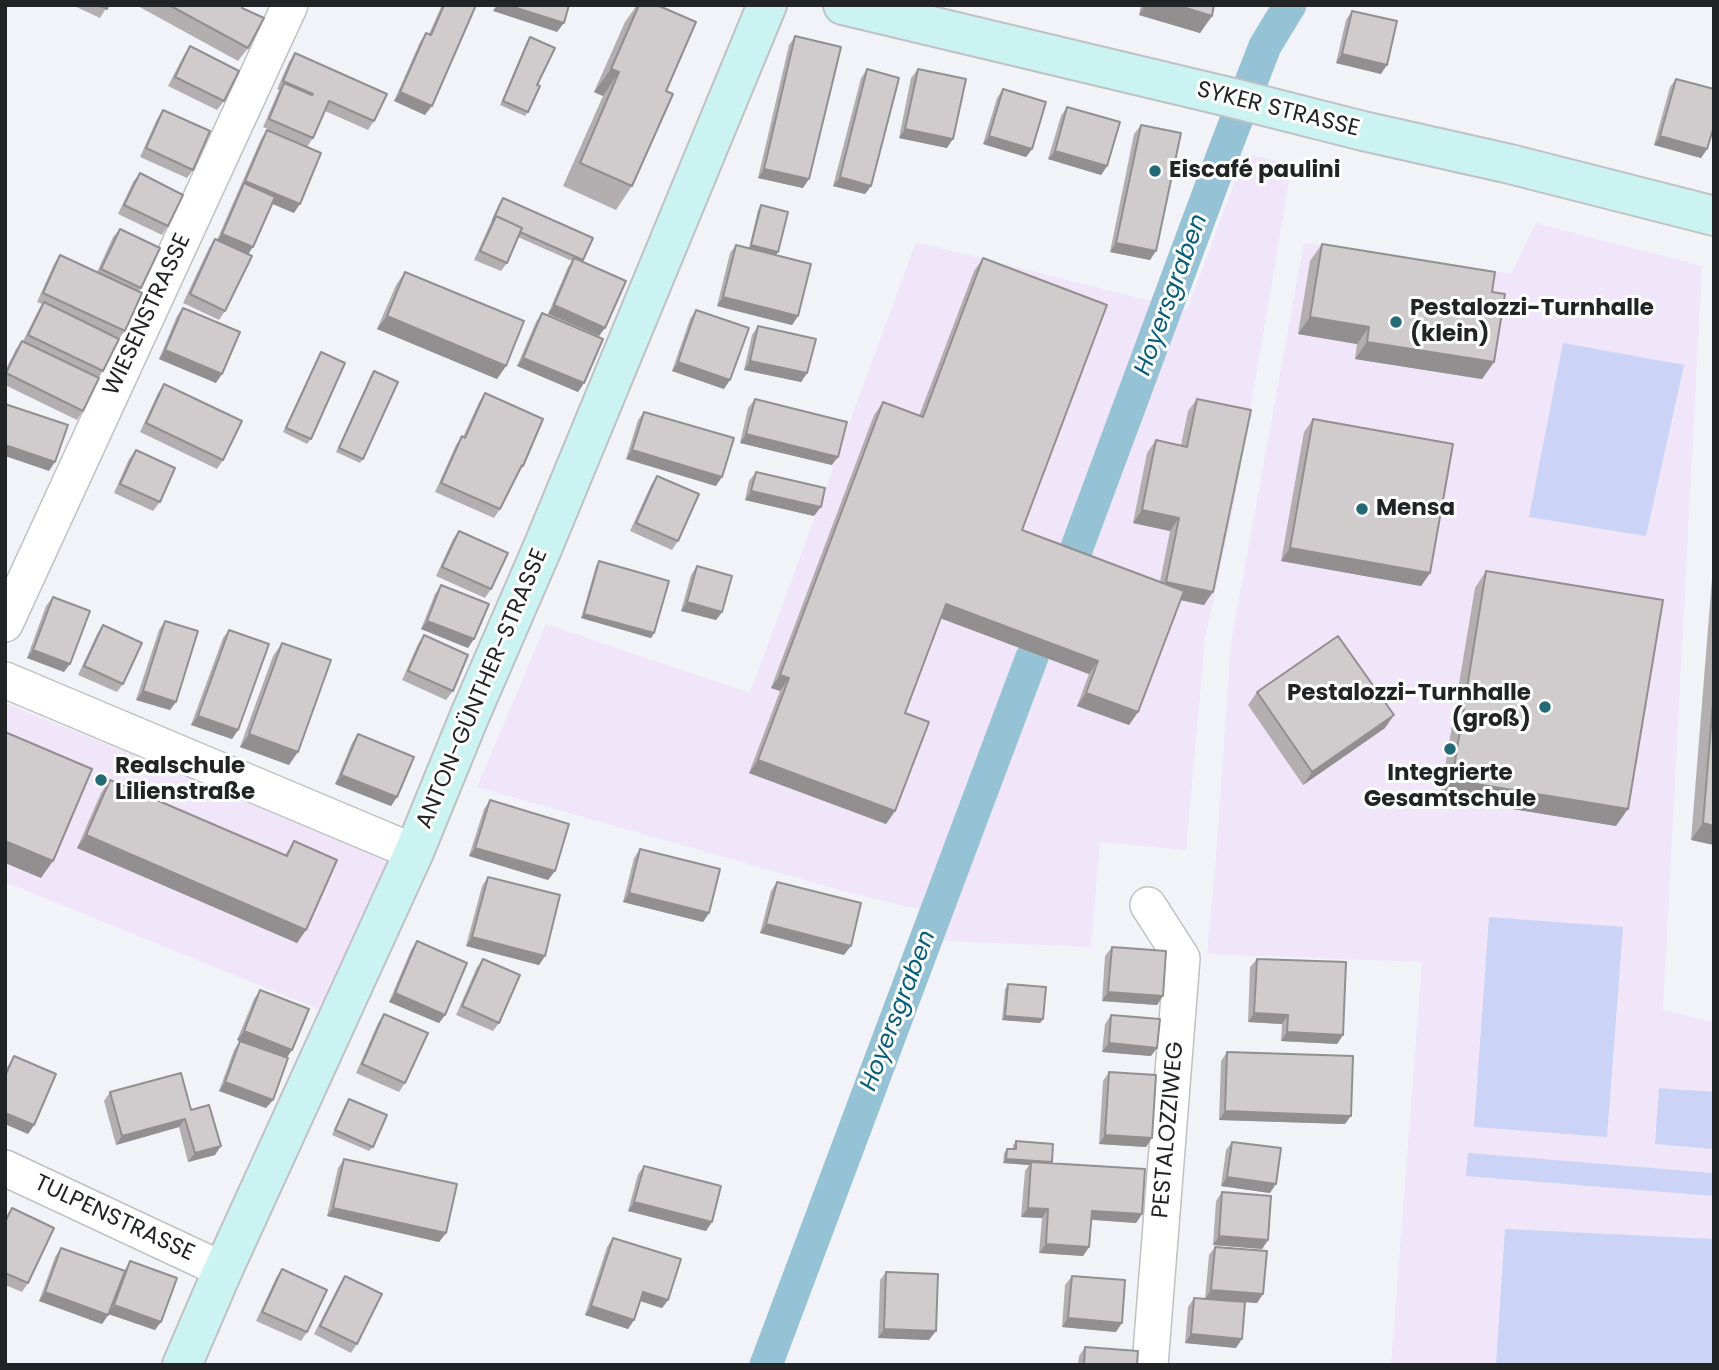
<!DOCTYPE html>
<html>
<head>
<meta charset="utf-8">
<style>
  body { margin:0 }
  #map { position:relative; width:1719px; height:1370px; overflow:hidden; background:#f2f3f8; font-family:Poppins,sans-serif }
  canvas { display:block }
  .frame { position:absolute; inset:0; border:7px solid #222324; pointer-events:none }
</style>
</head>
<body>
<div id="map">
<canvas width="1719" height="1370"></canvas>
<div class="frame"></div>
</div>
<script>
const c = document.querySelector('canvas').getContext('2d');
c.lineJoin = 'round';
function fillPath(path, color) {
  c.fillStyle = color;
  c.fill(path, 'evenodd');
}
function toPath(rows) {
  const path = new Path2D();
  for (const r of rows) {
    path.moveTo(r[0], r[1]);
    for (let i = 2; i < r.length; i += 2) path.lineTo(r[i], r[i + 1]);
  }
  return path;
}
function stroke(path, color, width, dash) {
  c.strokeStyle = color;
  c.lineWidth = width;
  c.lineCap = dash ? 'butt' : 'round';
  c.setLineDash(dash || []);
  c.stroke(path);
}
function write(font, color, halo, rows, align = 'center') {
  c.font = font + ' Poppins,sans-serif';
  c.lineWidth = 6;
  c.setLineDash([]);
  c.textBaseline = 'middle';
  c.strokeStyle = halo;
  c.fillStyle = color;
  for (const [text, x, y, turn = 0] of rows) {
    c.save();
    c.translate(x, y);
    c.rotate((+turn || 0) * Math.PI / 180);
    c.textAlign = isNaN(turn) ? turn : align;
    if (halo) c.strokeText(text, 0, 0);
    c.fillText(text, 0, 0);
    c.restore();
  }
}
const education = toPath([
  [1245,154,1292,164,1234,505,1205,639,1186,850,1100,842,1091,947,924,940,929,912,847,892,477,787,546,624,750,693,916,242,1187,310],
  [1536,223,1702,266,1663,1010,1714,1022,1714,1365,1391,1365,1422,962,1207,954,1216,857,1231,642,1304,243,1511,274],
  [5,703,388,858,323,1011,5,882]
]);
const green = toPath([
  [1563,343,1684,365,1646,536,1529,517],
  [1489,917,1623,927,1607,1137,1474,1127],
  [1659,1088,1714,1092,1714,1149,1655,1144],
  [1468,1153,1714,1173,1714,1196,1466,1176],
  [1505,1229,1714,1239,1714,1365,1496,1365]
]);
const canal = toPath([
  [1076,550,1224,152,1265,46,1290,5],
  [766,1365,1032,657]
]);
const minor = toPath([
  [5,624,290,5],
  [5,680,414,852],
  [1148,905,1182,958,1150,1365],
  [5,1168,223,1270]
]);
const secondary = toPath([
  [843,5,1237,99,1363,131,1510,164,1714,216],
  [182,1365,223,1270,414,852,470,715,542,549,767,5]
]);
const wall = toPath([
  [72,5,108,5,100,18],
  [136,5,243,5,242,8,248,48,238,61],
  [442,5,476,5,425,115,394,101,420,42,426,33,429,34],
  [637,5,657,5,666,91,632,186,616,210,563,186,603,96,594,92,625,22],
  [1141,5,1214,5,1212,16,1200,33,1139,15],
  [1352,11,1381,74,1336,63,1346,20],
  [795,36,803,188,758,178,789,45],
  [530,37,537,85,528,112,525,116,500,105,527,41],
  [190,46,224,101,217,110,168,86,184,55],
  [295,53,374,121,368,130,325,111,313,138,307,147,263,127,279,90,277,89,289,62],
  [867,69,871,186,865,194,833,186,861,78],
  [918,69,947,148,899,138,911,78],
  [1676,79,1707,149,1701,158,1654,145,1670,87],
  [1003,89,1032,149,1026,157,983,144,997,98],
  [1067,107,1107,166,1101,175,1048,159,1061,116],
  [163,110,193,170,187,178,140,157,157,119],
  [1141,125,1150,260,1110,252,1134,134],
  [267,130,294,213,272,204,248,254,225,311,219,320,183,303,209,248,215,239,217,240,261,139],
  [140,173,168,226,162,235,118,214,133,182],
  [503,198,593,238,582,262,599,336,548,314,568,267,572,261,518,237,507,263,501,271,474,260,500,202],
  [761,205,778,252,776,255,798,316,792,325,717,306,730,253,736,245,749,248,758,210],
  [120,229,141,288,139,291,125,331,119,339,103,371,98,378,83,411,77,420,5,385,5,371,16,349,22,341,23,341,38,311,42,304,37,302,54,264,60,255,97,272,113,237],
  [1322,244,1494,362,1482,379,1355,359,1357,344,1298,334,1310,261],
  [983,258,1022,530,1160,582,1170,531,1133,523,1147,453,1156,440,1181,445,1188,411,1197,399,1204,605,1180,600,1138,712,1129,725,1077,706,1089,674,941,618,905,713,895,811,886,824,749,773,780,691,771,688,874,415,883,402,919,416,974,271],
  [405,272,506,366,497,379,377,329,396,285],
  [183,308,216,383,159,359,177,316],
  [696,310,724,389,672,371,690,319],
  [542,313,584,383,578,392,517,366,536,322],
  [758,326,807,373,801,382,744,370,752,335],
  [321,352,311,439,307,444,283,432,318,357],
  [374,371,363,459,360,463,336,452,371,375],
  [164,384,223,460,217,469,140,432,158,393],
  [485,393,523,466,517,475,500,509,494,518,435,492,456,445,462,436,463,437,479,402],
  [755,399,832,465,740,443,748,408],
  [644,412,716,486,626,459,638,420],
  [1313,419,1430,573,1421,586,1281,561,1304,432],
  [136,450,160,502,153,511,114,493,129,459],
  [756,472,814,516,745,500,749,481],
  [657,476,678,541,672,550,630,531,651,485],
  [459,531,491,589,485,598,436,576,453,539],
  [599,561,654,633,651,638,581,618,596,566],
  [697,566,722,612,716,620,681,611,691,575],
  [1486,571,1616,826,1440,797,1475,588],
  [1714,577,1714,845,1691,840,1712,579],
  [441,585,468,648,421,629,435,594],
  [53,597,64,672,27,658,46,606],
  [165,621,170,710,136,700,159,630],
  [103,625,123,684,117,692,78,675,97,634],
  [229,630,238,730,232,739,191,725,223,638],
  [424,635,453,691,446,700,402,680,418,644],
  [282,643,289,765,240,747,273,656],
  [1257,692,1385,728,1303,785,1248,705],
  [358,734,397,797,391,806,335,784,352,743],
  [110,780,285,855,294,841,306,930,297,943,77,848,101,793],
  [490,800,555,871,548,880,469,856,484,809],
  [640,849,709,913,703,922,623,902,634,858],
  [488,877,545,956,539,965,466,946,482,886],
  [777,882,844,955,760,933,771,891],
  [417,941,445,1015,439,1023,389,1002,411,950],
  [1112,947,1163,996,1157,1005,1102,1001,1105,956],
  [483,959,499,1023,493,1031,456,1015,477,967],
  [1257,959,1343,1035,1337,1044,1281,1041,1282,1024,1248,1022,1250,967],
  [1008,984,1043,1019,1040,1023,1002,1020,1005,989],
  [260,990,287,1058,273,1100,266,1108,219,1091,234,1050,240,1041,251,1045,237,1040,254,999],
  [384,1014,405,1083,399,1092,356,1073,378,1023],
  [1111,1015,1151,1056,1102,1052,1105,1024],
  [1227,1052,1345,1124,1219,1120,1221,1061],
  [14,1056,34,1125,28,1134,5,1124,5,1071],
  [1109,1072,1152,1138,1146,1147,1099,1144,1103,1081],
  [110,1092,191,1110,215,1155,188,1162,179,1127,116,1145,104,1101],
  [349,1099,373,1147,369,1151,332,1135,346,1103],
  [1016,1141,1052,1162,1051,1163,1142,1214,1136,1223,1091,1220,1089,1247,1083,1256,1039,1253,1042,1218,1021,1217,1025,1171,1029,1165,1003,1163,1004,1153,1007,1149,1013,1149,1013,1145],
  [1232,1142,1270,1193,1221,1186,1226,1150],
  [344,1159,446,1233,439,1242,327,1216,338,1168],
  [644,1166,706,1231,628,1211,638,1174],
  [1222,1192,1268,1240,1262,1249,1213,1245,1216,1201],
  [12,1208,28,1283,22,1292,5,1285,5,1218],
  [613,1238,668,1300,662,1308,640,1301,634,1320,628,1329,585,1315,607,1247],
  [1215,1247,1263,1294,1257,1303,1211,1299,1236,1348,1185,1343,1188,1307,1194,1298,1205,1299,1209,1255],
  [61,1248,124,1271,130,1261,155,1330,109,1314,102,1324,39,1301,55,1257],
  [282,1269,307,1332,301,1341,256,1321,276,1278],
  [886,1272,929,1340,878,1338,880,1280],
  [345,1276,357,1344,351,1353,314,1334,339,1285],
  [1072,1276,1116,1332,1062,1327,1065,1285],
  [1085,1347,1137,1365,1078,1365,1079,1356]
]);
const shadedWall = toPath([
  [497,5,507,5,564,23,557,32,493,11],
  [1145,5,1176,5,1212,16,1200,33,1139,15],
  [1342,54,1387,65,1381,74,1336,63],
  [611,69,619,72,603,96,594,92],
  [400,92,432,106,425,115,394,101],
  [905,129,953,139,947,148,899,138],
  [989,136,1032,149,1026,157,983,144],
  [1660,136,1707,149,1701,158,1654,145],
  [1055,151,1107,166,1101,175,1048,159],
  [764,169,809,179,803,188,758,178],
  [840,177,871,186,865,194,833,186],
  [245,181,300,204,294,213,241,190,244,183,239,190],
  [222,234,253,247,247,256,216,242],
  [1116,243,1156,251,1150,260,1110,252],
  [751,245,778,252,775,256,748,250],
  [723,297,798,316,792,325,717,306],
  [554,305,605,328,599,336,548,314],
  [387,316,506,366,497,379,377,329],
  [1310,317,1369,327,1357,344,1298,334],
  [1367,342,1494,362,1482,379,1355,359],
  [165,350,222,374,216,383,159,359],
  [523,358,584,383,578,392,517,366],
  [750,361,807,373,801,382,744,370],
  [678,362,730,380,724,389,672,371],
  [746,434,838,457,832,465,740,443],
  [5,445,55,462,49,471,5,456],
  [632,450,722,477,716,486,626,459],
  [751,491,821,507,814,516,745,500],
  [1142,510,1179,518,1170,531,1133,523],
  [1290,548,1430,573,1421,586,1281,561],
  [1166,582,1213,592,1204,605,1157,595],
  [687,602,722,612,716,620,681,611],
  [946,604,1098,661,1089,674,937,617],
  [584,614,654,633,651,638,581,618],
  [427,621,474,639,468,648,421,629],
  [33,650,70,664,64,672,27,658],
  [780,675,789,678,780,691,771,688],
  [143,691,176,702,170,710,136,700],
  [1086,693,1138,712,1129,725,1077,706],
  [1394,715,1385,728,1303,785,1312,772],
  [198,716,238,730,232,739,191,725],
  [249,734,298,752,289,765,240,747],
  [758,760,895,811,886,824,749,773],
  [341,775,397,797,391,806,335,784],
  [1452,780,1628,809,1616,826,1440,797],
  [1703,823,1714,826,1714,845,1691,840],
  [86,835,306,930,297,943,77,848],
  [5,841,53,861,41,878,5,863],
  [475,848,555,871,548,880,469,856],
  [629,893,709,913,703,922,623,902],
  [766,924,851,946,844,955,760,933],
  [472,937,545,956,539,965,466,946],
  [1108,992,1163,996,1157,1005,1102,1001],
  [395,993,445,1015,439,1023,389,1002],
  [1254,1013,1288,1015,1282,1024,1248,1022],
  [1005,1016,1043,1019,1040,1023,1002,1020],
  [244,1031,292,1050,286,1059,237,1040],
  [1287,1032,1343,1035,1337,1044,1281,1041],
  [1109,1043,1157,1048,1151,1056,1102,1052],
  [225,1082,273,1100,266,1108,219,1091],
  [1225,1111,1351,1116,1345,1124,1219,1120],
  [5,1113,34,1125,28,1134,5,1124],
  [185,1119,179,1127,116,1145,122,1136],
  [1105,1135,1152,1138,1146,1147,1099,1144],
  [221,1146,215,1155,188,1162,195,1153],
  [1006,1159,1052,1162,1049,1166,1031,1162,1029,1165,1003,1163],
  [1227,1177,1276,1184,1270,1193,1221,1186],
  [634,1202,712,1222,706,1231,628,1211],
  [333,1208,446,1233,439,1242,327,1216],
  [1028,1208,1048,1209,1042,1218,1021,1217],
  [1092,1211,1142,1214,1136,1223,1085,1219],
  [1219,1236,1268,1240,1262,1249,1213,1245],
  [1046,1244,1089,1247,1083,1256,1039,1253],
  [1211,1290,1263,1294,1257,1303,1205,1299],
  [45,1292,108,1315,102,1324,39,1301],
  [643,1292,668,1300,662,1308,637,1300],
  [114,1305,161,1322,155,1330,108,1314],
  [591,1306,634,1320,628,1329,585,1315],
  [1068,1318,1122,1323,1116,1332,1062,1327],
  [884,1329,936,1331,929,1340,878,1338],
  [1191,1334,1242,1339,1236,1348,1185,1343]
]);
const building = toPath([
  [98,5,108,5,107,9,98,5],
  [169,5,243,5,242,8,264,18,248,48,169,5],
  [444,5,476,5,432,106,400,92,426,33,431,35,444,5],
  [507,5,569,5,564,23,507,5],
  [639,5,657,5,696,22,666,91,673,94,632,186,580,163,619,72,611,69,639,5],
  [1176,5,1214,5,1212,16,1176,5],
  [1352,11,1397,21,1387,65,1342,54,1352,11],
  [795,36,841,47,809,179,764,169,795,36],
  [530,37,555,48,537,85,540,86,528,112,503,101,530,37],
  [190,46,239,71,224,101,175,77,190,46],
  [295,53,387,94,374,121,329,101,313,138,269,119,284,83,312,95,313,94,283,81,295,53],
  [867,69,899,78,871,186,840,177,867,69],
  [918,69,966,79,953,139,905,129,918,69],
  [1676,79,1714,89,1714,126,1707,149,1660,136,1676,79],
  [1003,89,1046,102,1032,149,989,136,1003,89],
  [1067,107,1120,122,1107,166,1055,151,1067,107],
  [163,110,210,131,193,170,146,148,163,110],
  [1141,125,1181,133,1156,251,1116,243,1141,125],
  [267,130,321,153,300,204,245,181,267,130],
  [140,173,183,195,168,226,124,205,140,173],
  [244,183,275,197,253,247,222,234,244,183],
  [503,198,593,238,583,260,520,232,522,228,496,216,493,220,503,198],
  [761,205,788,212,778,252,751,245,761,205],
  [496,216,522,228,507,263,480,251,496,216],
  [120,229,160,248,141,288,101,269,120,229],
  [215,239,252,256,225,311,190,294,215,239],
  [1322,244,1495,272,1492,292,1505,294,1494,362,1367,342,1369,327,1310,317,1322,244],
  [736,245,811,264,798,316,723,297,736,245],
  [60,255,142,293,125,331,43,293,60,255],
  [574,258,626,281,605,328,554,305,574,258],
  [983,258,1107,305,1022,530,1184,591,1138,712,1086,693,1098,661,946,604,905,713,929,722,895,811,758,760,789,678,780,675,883,402,923,417,983,258],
  [405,272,524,321,506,366,387,316,405,272],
  [44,302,119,339,103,371,28,335,44,302],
  [183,308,240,332,222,374,165,350,183,308],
  [696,310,749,328,730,380,678,362,696,310],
  [542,313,603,339,584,383,523,358,542,313],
  [758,326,816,339,807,373,750,361,758,326],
  [22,341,99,378,83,411,6,373,22,341],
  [321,352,345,363,311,439,286,428,321,352],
  [374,371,398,382,363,459,339,448,374,371],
  [164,384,242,421,223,460,146,423,164,384],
  [485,393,543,419,523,466,522,465,500,509,441,483,462,436,465,438,485,393],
  [755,399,847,422,838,457,746,434,755,399],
  [1197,399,1251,410,1213,592,1166,582,1179,518,1142,510,1156,440,1187,447,1197,399],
  [5,404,68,425,55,462,5,445,5,404],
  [644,412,734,438,722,477,632,450,644,412],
  [1313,419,1453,444,1430,573,1290,548,1313,419],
  [136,450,175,468,160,502,120,484,136,450],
  [756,472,825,488,821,507,751,491,756,472],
  [657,476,699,494,678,541,636,523,657,476],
  [459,531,508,553,491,589,442,567,459,531],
  [599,561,669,581,654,633,584,614,599,561],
  [697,566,732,576,722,612,687,602,697,566],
  [1486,571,1663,600,1628,809,1452,780,1486,571],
  [441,585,489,604,474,639,427,621,441,585],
  [53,597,90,611,70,664,33,650,53,597],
  [165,621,198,631,176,702,143,691,165,621],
  [103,625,142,643,123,684,84,666,103,625],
  [229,630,269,644,238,730,198,716,229,630],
  [424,635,468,655,453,691,408,671,424,635],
  [1338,636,1394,715,1312,772,1257,692,1338,636],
  [282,643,331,660,298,752,249,734,282,643],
  [1714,690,1714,826,1703,823,1714,690],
  [5,732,92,769,53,861,5,841,5,732],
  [358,734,414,757,397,797,341,775,358,734],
  [110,780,287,856,294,841,337,860,306,930,86,835,110,780],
  [490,800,569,824,555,871,475,848,490,800],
  [640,849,720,869,709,913,629,893,640,849],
  [488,877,560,895,545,956,472,937,488,877],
  [777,882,861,903,851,946,766,924,777,882],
  [417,941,467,963,445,1015,395,993,417,941],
  [1112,947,1166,951,1163,996,1108,992,1112,947],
  [483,959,520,975,499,1023,462,1006,483,959],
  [1257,959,1346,962,1343,1035,1287,1032,1288,1015,1254,1013,1257,959],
  [1008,984,1046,987,1043,1019,1005,1016,1008,984],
  [260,990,309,1009,292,1050,244,1031,260,990],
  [384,1014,428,1033,405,1083,362,1064,384,1014],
  [1111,1015,1160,1019,1157,1048,1109,1043,1111,1015],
  [240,1041,288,1058,273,1100,225,1082,240,1041],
  [1227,1052,1353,1056,1351,1116,1225,1111,1227,1052],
  [14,1056,56,1074,34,1125,5,1113,5,1076,14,1056],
  [1109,1072,1156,1075,1152,1138,1105,1135,1109,1072],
  [181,1073,191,1110,209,1105,221,1146,195,1153,185,1119,122,1136,110,1092,181,1073],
  [349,1099,387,1115,373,1147,335,1130,349,1099],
  [1016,1141,1053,1144,1052,1162,1006,1159,1007,1149,1016,1149,1016,1141],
  [1232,1142,1281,1148,1276,1184,1227,1177,1232,1142],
  [344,1159,457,1184,446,1233,333,1208,344,1159],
  [1031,1162,1145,1169,1142,1214,1092,1211,1089,1247,1046,1244,1048,1209,1028,1208,1031,1162],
  [644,1166,721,1186,712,1222,634,1202,644,1166],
  [1222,1192,1271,1196,1268,1240,1219,1236,1222,1192],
  [12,1208,54,1228,28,1283,5,1273,5,1222,12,1208],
  [613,1238,681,1259,668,1300,643,1292,634,1320,591,1306,613,1238],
  [1215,1247,1267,1251,1263,1294,1211,1290,1215,1247],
  [61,1248,125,1271,108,1315,45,1292,61,1248],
  [130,1261,177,1278,161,1322,114,1305,130,1261],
  [282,1269,327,1290,307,1332,262,1312,282,1269],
  [886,1272,938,1274,936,1331,884,1329,886,1272],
  [345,1276,382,1294,357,1344,320,1326,345,1276],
  [1072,1276,1125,1280,1122,1323,1068,1318,1072,1276],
  [1194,1298,1245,1302,1242,1339,1191,1334,1194,1298],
  [1085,1347,1138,1351,1137,1365,1084,1365,1085,1347]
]);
const markers = [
  [1155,171,7,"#226a76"],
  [1396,322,7,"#226a76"],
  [1362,509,7,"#226a76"],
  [1545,707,7,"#226a76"],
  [1450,749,7,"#226a76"],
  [101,780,7,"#226a76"]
];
const streetNames = [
  ["SYKER STRASSE",1278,110,14],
  ["WIESENSTRASSE",148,315,-65],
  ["ANTON-GÜNTHER-STRASSE",483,689,-67],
  ["PESTALOZZIWEG",1169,1130,-85],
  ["TULPENSTRASSE",114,1219,25]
];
const poiNames = [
  ["Eiscafé paulini",1169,171],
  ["Pestalozzi-Turnhalle",1410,309],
  ["(klein)",1410,335],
  ["Mensa",1376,509],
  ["Pestalozzi-Turnhalle",1531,694,"right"],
  ["(groß)",1531,720,"right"],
  ["Realschule",115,767],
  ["Lilienstraße",115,793],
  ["Integrierte",1450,774,"center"],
  ["Gesamtschule",1450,800,"center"]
];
const waterNames = [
  ["Hoyersgraben",1172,295,-70],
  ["Hoyersgraben",899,1011,-69]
];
fillPath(education, '#f0e5f9');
fillPath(green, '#cbd4f6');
stroke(canal, '#95c2d5', 33);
stroke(minor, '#c0c1c4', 38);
stroke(secondary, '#c0c1c4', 42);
stroke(minor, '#fff', 35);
stroke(secondary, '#caf3f2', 38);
fillPath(wall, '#b3afb1');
fillPath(shadedWall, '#928f90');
fillPath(building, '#d0ccce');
stroke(building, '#928f90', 2);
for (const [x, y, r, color] of markers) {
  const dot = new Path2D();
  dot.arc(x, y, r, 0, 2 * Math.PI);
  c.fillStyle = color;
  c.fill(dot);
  stroke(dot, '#fff', 2.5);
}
write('23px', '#222324', '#fff', streetNames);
write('bold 23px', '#222324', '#fff', poiNames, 'left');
write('italic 24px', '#065e79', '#fff', waterNames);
</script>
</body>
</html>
